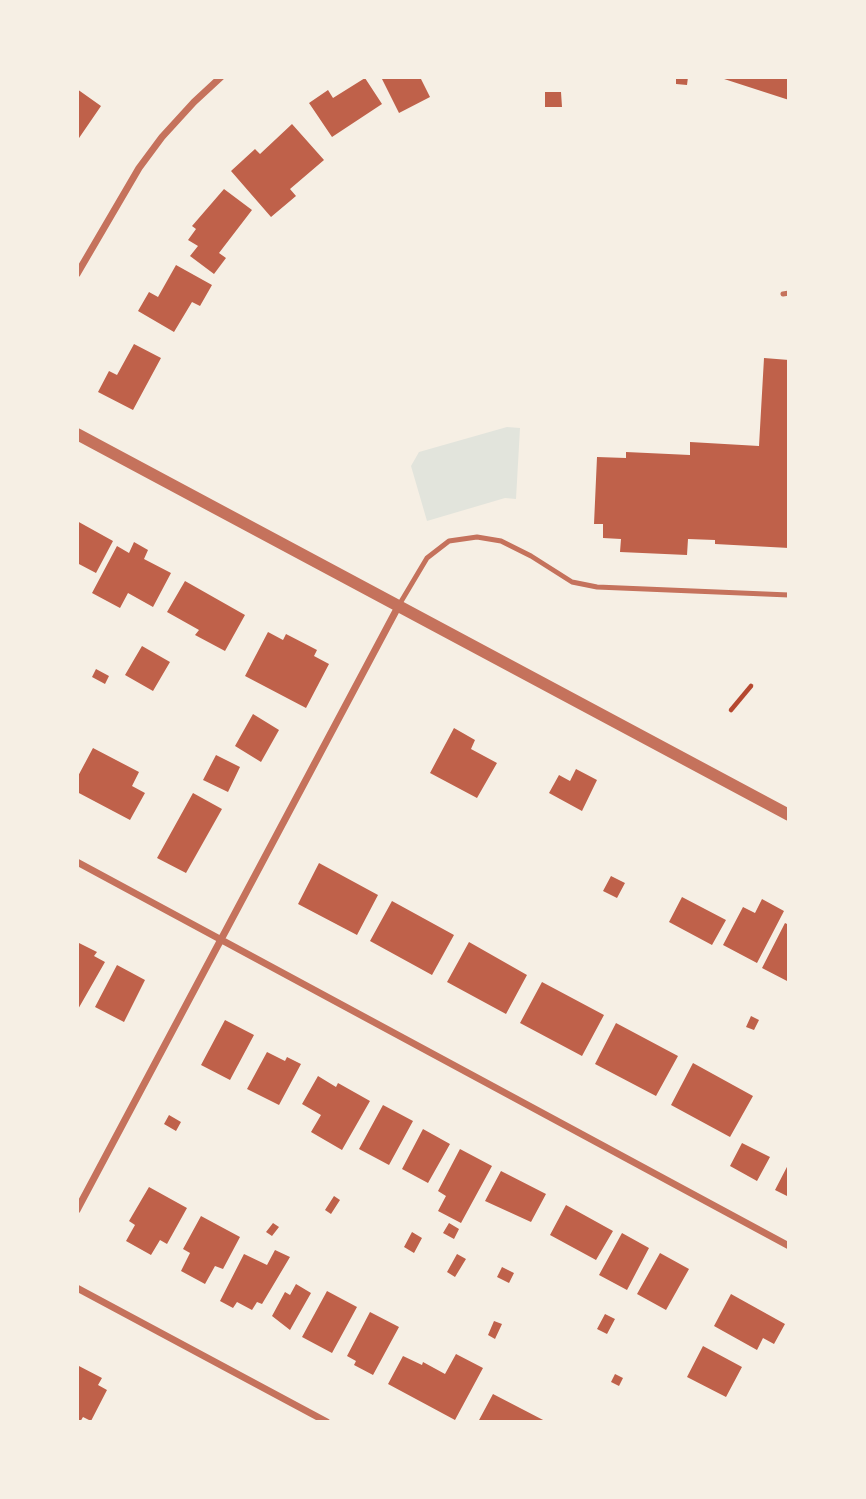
<!DOCTYPE html>
<html>
<head>
<meta charset="utf-8">
<style>
  body { margin:0 }
  #map { position:relative; width:866px; height:1499px; overflow:hidden; background:#f6efe4; font-family:Rubik,sans-serif }
  canvas { display:block }
  .frame { position:absolute; inset:0; border:79px solid #f6efe4; pointer-events:none }
</style>
</head>
<body>
<div id="map">
<canvas width="866" height="1499"></canvas>
<div class="frame"></div>
</div>
<script>
const c = document.querySelector('canvas').getContext('2d');
c.lineJoin = 'round';
function fillPath(path, color) {
  c.fillStyle = color;
  c.fill(path, 'evenodd');
}
function toPath(rows) {
  const path = new Path2D();
  for (const r of rows) {
    path.moveTo(r[0], r[1]);
    for (let i = 2; i < r.length; i += 2) path.lineTo(r[i], r[i + 1]);
  }
  return path;
}
function stroke(path, color, width, dash) {
  c.strokeStyle = color;
  c.lineWidth = width;
  c.lineCap = dash ? 'butt' : 'round';
  c.setLineDash(dash || []);
  c.stroke(path);
}
const green = toPath([
  [507,427,520,428,516,499,505,498,427,521,411,466,419,452]
]);
const building = toPath([
  [381,77,420,77,430,97,399,113],
  [676,77,688,77,687,85,676,84],
  [721,77,789,77,789,100,721,78],
  [365,78,382,104,332,137,309,103,328,90,333,98],
  [77,89,101,106,77,141],
  [545,92,561,92,562,107,545,107],
  [292,124,324,160,290,189,296,196,271,217,231,171,255,149,260,154],
  [224,189,252,210,219,253,226,258,214,274,190,256,198,246,188,240,196,229,192,226],
  [176,265,212,285,200,306,192,302,174,332,138,311,149,292,158,297],
  [134,344,161,358,133,410,98,392,109,371,117,375],
  [764,358,789,360,789,548,715,544,715,540,688,539,687,555,620,552,621,539,603,538,603,524,594,524,597,457,626,458,626,452,690,455,690,442,759,446],
  [77,521,113,541,96,573,77,563],
  [134,542,148,550,144,559,171,573,153,607,128,593,120,608,92,593,117,546,129,553],
  [185,581,245,615,225,651,195,635,199,630,167,612],
  [268,632,283,640,286,634,317,650,314,656,329,664,306,708,245,676],
  [142,646,170,662,153,691,125,675],
  [96,669,109,676,105,684,92,677],
  [253,714,279,730,261,762,235,746],
  [454,728,475,740,471,749,497,763,477,798,430,773],
  [93,748,139,772,132,786,145,793,130,820,77,792,77,778],
  [216,755,240,767,228,792,203,780],
  [576,769,597,780,582,811,549,793,559,775,570,781],
  [193,793,222,809,186,873,157,858],
  [319,863,378,895,357,935,298,904],
  [611,876,625,883,617,898,603,891],
  [682,897,726,920,712,945,669,922],
  [762,899,784,911,757,963,723,945,743,907,755,913],
  [392,901,454,935,432,975,370,941],
  [785,923,789,925,789,982,762,968],
  [77,942,97,952,94,956,105,962,77,1011],
  [469,942,527,975,506,1014,447,982],
  [117,965,145,980,124,1022,95,1007],
  [542,982,604,1015,582,1056,520,1023],
  [751,1016,759,1020,754,1030,746,1027],
  [225,1020,254,1035,230,1080,201,1065],
  [616,1023,678,1056,656,1096,595,1064],
  [267,1052,285,1061,287,1057,301,1064,279,1105,247,1089],
  [693,1063,753,1096,730,1137,671,1105],
  [318,1076,336,1087,338,1083,370,1101,342,1150,311,1132,321,1115,302,1104],
  [383,1105,413,1121,389,1165,359,1149],
  [169,1115,181,1122,176,1131,164,1124],
  [423,1129,450,1144,428,1183,402,1169],
  [742,1143,770,1157,757,1181,730,1166],
  [460,1149,492,1166,461,1223,438,1211,446,1196,438,1191],
  [789,1163,789,1197,775,1190],
  [501,1171,546,1194,531,1222,485,1201],
  [149,1187,187,1208,167,1244,160,1240,151,1255,126,1241,135,1225,129,1221],
  [334,1196,340,1200,331,1214,325,1210],
  [566,1205,613,1231,596,1260,550,1235],
  [201,1216,240,1237,223,1269,215,1266,205,1284,181,1271,190,1253,183,1249],
  [273,1223,279,1227,272,1236,266,1232],
  [449,1223,459,1229,454,1239,443,1233],
  [412,1232,422,1238,414,1253,404,1247],
  [622,1233,649,1248,627,1290,599,1275],
  [275,1250,290,1257,262,1304,257,1302,252,1310,237,1302,233,1308,220,1301,244,1254,267,1265],
  [660,1253,689,1269,666,1310,637,1294],
  [457,1254,466,1259,455,1277,447,1272],
  [502,1267,514,1273,509,1283,497,1277],
  [296,1284,311,1293,290,1330,272,1316,285,1292,290,1295],
  [327,1291,357,1307,332,1353,302,1337],
  [731,1294,785,1324,774,1344,763,1338,757,1350,714,1326],
  [370,1312,399,1327,373,1375,354,1365,356,1361,347,1356],
  [605,1314,615,1319,607,1334,597,1329],
  [494,1321,502,1324,495,1339,488,1335],
  [703,1346,742,1367,726,1397,687,1377],
  [456,1354,483,1368,455,1420,388,1384,403,1356,422,1365,423,1362,445,1374],
  [77,1365,102,1378,98,1385,107,1390,91,1421,83,1417,80,1422,77,1422],
  [615,1374,623,1378,619,1386,611,1382],
  [493,1394,547,1422,478,1422]
]);
const path = toPath([
  [731,710,751,686]
]);
const service = toPath([
  [783,294,789,293],
  [399,605,427,558,449,541,477,537,501,541,531,556,572,582,597,587,789,595]
]);
const minor = toPath([
  [77,274,139,168,162,137,194,102,221,77],
  [77,862,789,1246],
  [77,1210,398,607],
  [77,1288,327,1422]
]);
const tertiary = toPath([
  [77,434,789,815]
]);
fillPath(green, '#e2e4dc');
fillPath(building, '#bf614a');
stroke(path, '#b5482f', 4.5);
stroke(service, '#c5725c', 5);
stroke(minor, '#c5725c', 7);
stroke(tertiary, '#c5725c', 12);
</script>
</body>
</html>
